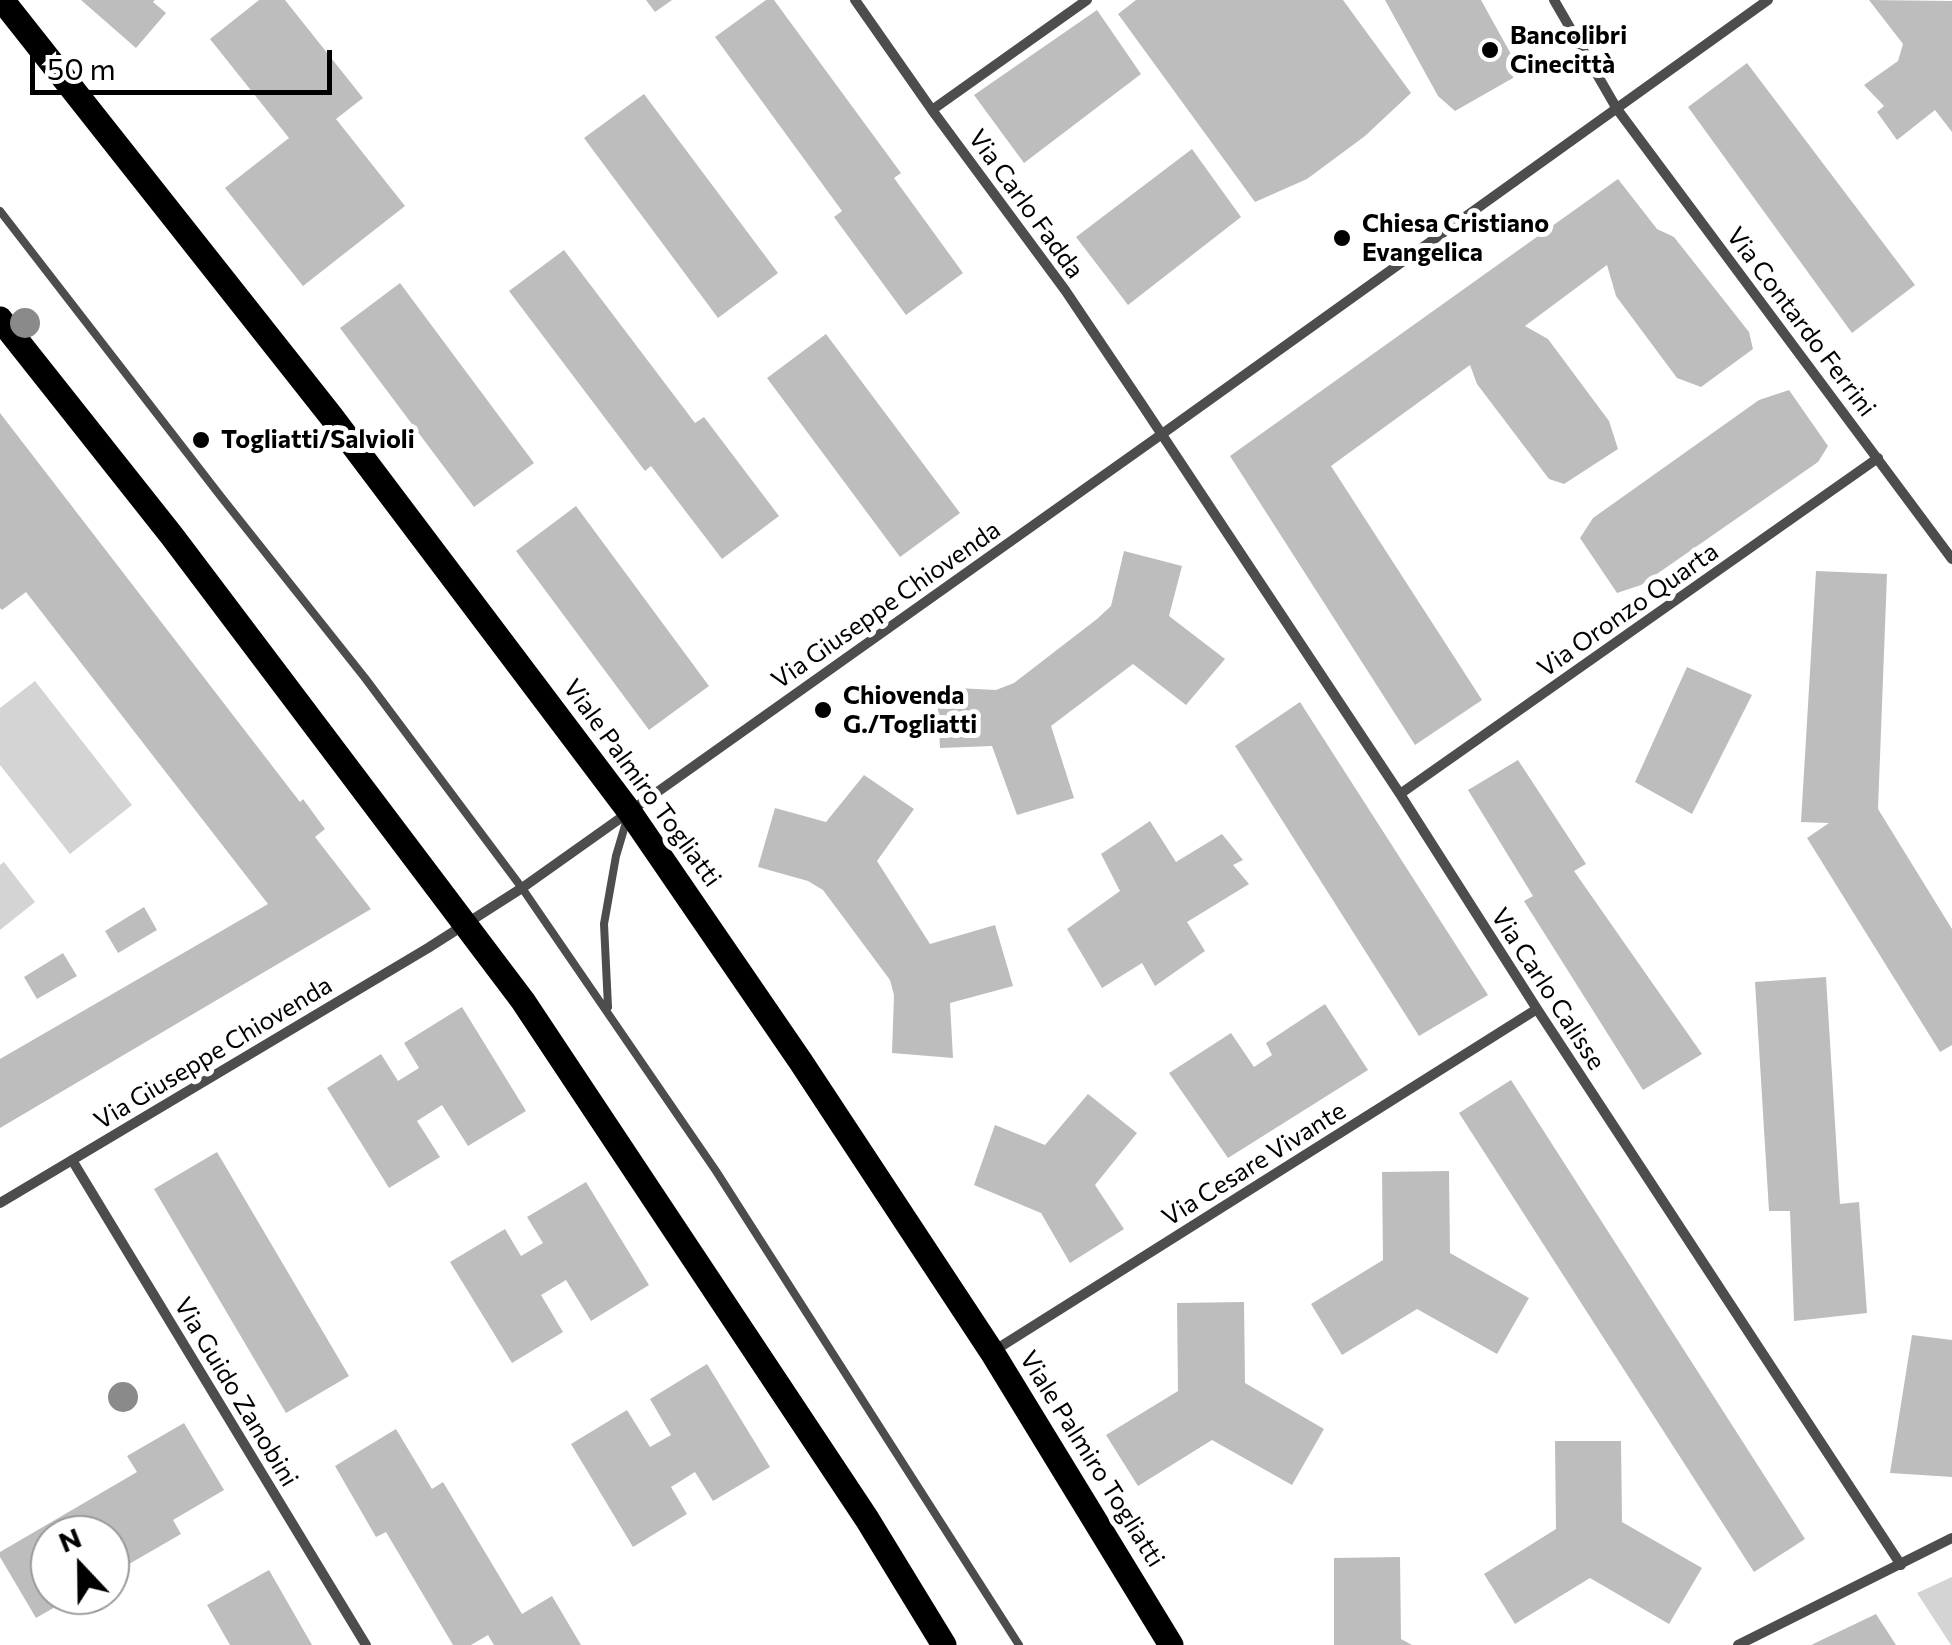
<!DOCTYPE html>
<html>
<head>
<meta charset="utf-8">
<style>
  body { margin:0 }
  #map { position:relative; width:1952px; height:1645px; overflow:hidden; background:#fff; font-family:Commissioner,sans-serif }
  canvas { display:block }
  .north { position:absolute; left:30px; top:1515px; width:100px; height:100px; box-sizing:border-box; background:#fff; border:2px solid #999; border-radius:50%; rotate:338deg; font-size:28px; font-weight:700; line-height:40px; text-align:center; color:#000 }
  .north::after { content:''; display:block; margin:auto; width:35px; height:45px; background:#000; clip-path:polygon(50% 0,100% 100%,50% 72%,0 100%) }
  .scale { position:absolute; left:30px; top:50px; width:302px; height:45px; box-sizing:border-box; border:5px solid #000; border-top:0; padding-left:12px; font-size:30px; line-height:35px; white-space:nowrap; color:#000; -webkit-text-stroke:8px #fff; paint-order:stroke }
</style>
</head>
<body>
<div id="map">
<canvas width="1952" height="1645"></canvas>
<div class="north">N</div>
<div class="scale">50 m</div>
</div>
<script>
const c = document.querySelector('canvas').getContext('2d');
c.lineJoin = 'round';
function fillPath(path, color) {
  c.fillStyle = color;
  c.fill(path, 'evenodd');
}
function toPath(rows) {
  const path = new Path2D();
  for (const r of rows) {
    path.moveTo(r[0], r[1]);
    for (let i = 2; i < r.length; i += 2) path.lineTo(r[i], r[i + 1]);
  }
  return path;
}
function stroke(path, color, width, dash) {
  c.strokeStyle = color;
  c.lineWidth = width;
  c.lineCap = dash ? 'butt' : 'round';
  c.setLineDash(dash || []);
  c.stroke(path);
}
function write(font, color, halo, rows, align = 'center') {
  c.font = font + ' Commissioner,sans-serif';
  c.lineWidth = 10;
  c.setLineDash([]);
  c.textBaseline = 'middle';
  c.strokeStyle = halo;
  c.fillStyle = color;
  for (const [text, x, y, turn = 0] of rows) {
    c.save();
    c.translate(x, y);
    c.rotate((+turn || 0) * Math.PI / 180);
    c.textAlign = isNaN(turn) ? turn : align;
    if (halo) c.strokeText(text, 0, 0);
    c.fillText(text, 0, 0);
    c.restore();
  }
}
const green = toPath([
  [35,681,132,805,70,854,0,765,0,708],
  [4,862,35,902,0,930,0,865],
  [1952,1577,1952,1645,1951,1645,1917,1593]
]);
const building = toPath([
  [81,0,155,0,153,2,166,13,136,48],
  [259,0,285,0,363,98,336,119,405,206,303,286,225,188,289,138,210,39],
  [646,0,672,0,655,12],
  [766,0,774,0,901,173,894,178,963,273,906,315,834,217,842,211,715,37],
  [1136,0,1343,0,1411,93,1365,136,1307,179,1255,202,1118,14],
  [1385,0,1481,0,1512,56,1513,78,1455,111,1438,96],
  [1869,0,1952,1,1952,132,1935,110,1897,140,1877,112,1884,106,1864,85,1898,61,1903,44],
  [1097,10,1141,74,1024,163,974,95],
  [1747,63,1915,285,1852,333,1688,107],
  [644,94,778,273,718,318,584,138],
  [1192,149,1241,217,1128,305,1076,237],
  [1618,179,1657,229,1674,237,1749,332,1753,349,1701,387,1677,378,1616,296,1607,265,1525,326,1548,339,1609,421,1618,449,1564,484,1549,479,1477,384,1470,365,1331,466,1482,700,1415,745,1230,456],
  [564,250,695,423,704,417,779,516,722,559,651,466,645,471,509,291],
  [400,283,534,463,474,507,340,328],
  [826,334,960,513,900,557,767,378],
  [1789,390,1828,446,1818,462,1641,585,1617,593,1580,538,1593,518,1759,400],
  [0,413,300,802,303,799,325,829,315,837,371,909,0,1128,0,1059,268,904,26,592,2,610,0,608],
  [576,506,709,686,649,730,516,551],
  [1124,551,1182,566,1169,616,1225,659,1186,705,1133,664,1051,726,1074,798,1017,815,992,746,940,748,937,687,996,690,1014,683,1097,619,1111,606],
  [1816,571,1887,574,1878,809,1952,929,1952,1045,1940,1052,1807,838,1829,823,1801,822],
  [1687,667,1752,695,1692,814,1635,782],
  [1300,702,1488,995,1419,1036,1235,746],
  [1518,760,1586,864,1574,871,1702,1054,1643,1090,1524,901,1533,896,1468,790],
  [864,775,914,809,877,861,930,944,995,925,1013,986,950,1003,953,1058,892,1053,894,995,890,980,823,890,808,881,758,867,775,808,826,822],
  [1150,821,1176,862,1222,834,1243,860,1233,865,1249,884,1187,922,1205,951,1155,986,1142,963,1102,988,1067,929,1120,891,1101,854],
  [144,907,157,930,118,953,105,931],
  [63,953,77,976,37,999,24,977],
  [1826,977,1840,1204,1859,1202,1867,1313,1794,1321,1790,1211,1769,1211,1755,982],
  [1325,1004,1368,1070,1228,1158,1169,1073,1231,1033,1254,1067,1272,1055,1266,1043],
  [462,1007,526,1111,468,1146,442,1105,417,1121,440,1157,389,1188,327,1088,381,1054,398,1081,419,1068,404,1043],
  [1511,1080,1805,1539,1754,1572,1459,1113],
  [1088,1094,1137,1133,1095,1185,1124,1229,1070,1263,1041,1213,974,1185,995,1125,1045,1145],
  [217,1152,349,1376,286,1413,154,1189],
  [1449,1171,1450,1253,1529,1298,1497,1354,1417,1309,1342,1355,1311,1304,1383,1260,1382,1172],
  [586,1182,649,1285,591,1321,566,1280,541,1295,563,1332,512,1363,450,1262,505,1229,521,1256,543,1243,527,1217],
  [1244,1302,1245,1383,1324,1429,1292,1485,1212,1440,1138,1486,1106,1435,1178,1391,1177,1303],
  [1912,1335,1952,1340,1952,1477,1890,1473],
  [707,1364,770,1467,713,1501,695,1472,671,1487,687,1514,633,1547,571,1444,627,1410,650,1447,671,1435,650,1399],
  [184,1423,224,1490,173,1520,181,1534,110,1575,110,1535,50,1535,50,1595,76,1595,36,1618,0,1557,0,1552,137,1472,127,1456],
  [396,1429,432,1489,443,1482,522,1614,552,1596,581,1645,494,1645,488,1635,471,1645,453,1645,386,1532,376,1537,335,1466],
  [1555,1441,1621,1441,1622,1522,1702,1568,1669,1624,1590,1578,1515,1624,1484,1574,1556,1529],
  [1400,1557,1401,1639,1412,1645,1334,1645,1334,1558],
  [269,1570,312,1645,230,1645,207,1605],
  [1876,1614,1896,1645,1811,1645]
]);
const lane = toPath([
  [0,211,222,498,365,678,522,888,716,1171,1019,1645],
  [608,1007,604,924,616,856,627,819]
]);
const street = toPath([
  [855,0,932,110,1065,290,1141,403,1400,794,1537,1009,1901,1565],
  [1554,0,1617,109,1952,559],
  [932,110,1087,0],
  [1400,794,1878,458],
  [72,1160,366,1645],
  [0,1203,428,948,522,888,1162,434,1768,0],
  [992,1352,1537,1009],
  [1738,1645,1952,1538]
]);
const primary = toPath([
  [2,0,331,416,629,811,801,1062,992,1352,1171,1645],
  [0,319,172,536,523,1001,867,1519,944,1645]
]);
const trees = [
  [25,323],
  [123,1397]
];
const markers = [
  [1490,50,10,"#000"],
  [1342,238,10,"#000"],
  [201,440,10,"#000"],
  [823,710,10,"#000"]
];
const poiNames = [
  ["Bancolibri",1510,36],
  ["Cinecittà",1510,65],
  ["Chiesa Cristiano",1362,224],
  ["Evangelica",1362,253],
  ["Togliatti/Salvioli",221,440],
  ["Chiovenda",843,696],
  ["G./Togliatti",843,725]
];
const streetNames = [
  ["Via Carlo Fadda",1026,204,54],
  ["Via Contardo Ferrini",1801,322,53],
  ["Via Giuseppe Chiovenda",886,605,-35],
  ["Via Oronzo Quarta",1628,610,-35],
  ["Viale Palmiro Togliatti",642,783,54],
  ["Via Carlo Calisse",1548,989,57],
  ["Via Giuseppe Chiovenda",213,1053,-31],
  ["Via Cesare Vivante",1254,1164,-32],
  ["Via Guido Zanobini",236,1392,59],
  ["Viale Palmiro Togliatti",1092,1459,58]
];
fillPath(green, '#d4d4d4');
fillPath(building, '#bdbdbd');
stroke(lane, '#4d4d4d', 8);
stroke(street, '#4d4d4d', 10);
stroke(primary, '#000', 25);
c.fillStyle = '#8a8a8a';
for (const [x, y] of trees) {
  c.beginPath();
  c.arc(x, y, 15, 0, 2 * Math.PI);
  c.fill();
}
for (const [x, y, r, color] of markers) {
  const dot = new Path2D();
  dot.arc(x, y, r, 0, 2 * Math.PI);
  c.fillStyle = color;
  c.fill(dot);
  stroke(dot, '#fff', 4);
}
write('bold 25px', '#000', '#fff', poiNames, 'left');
write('25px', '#000', '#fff', streetNames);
</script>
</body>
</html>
